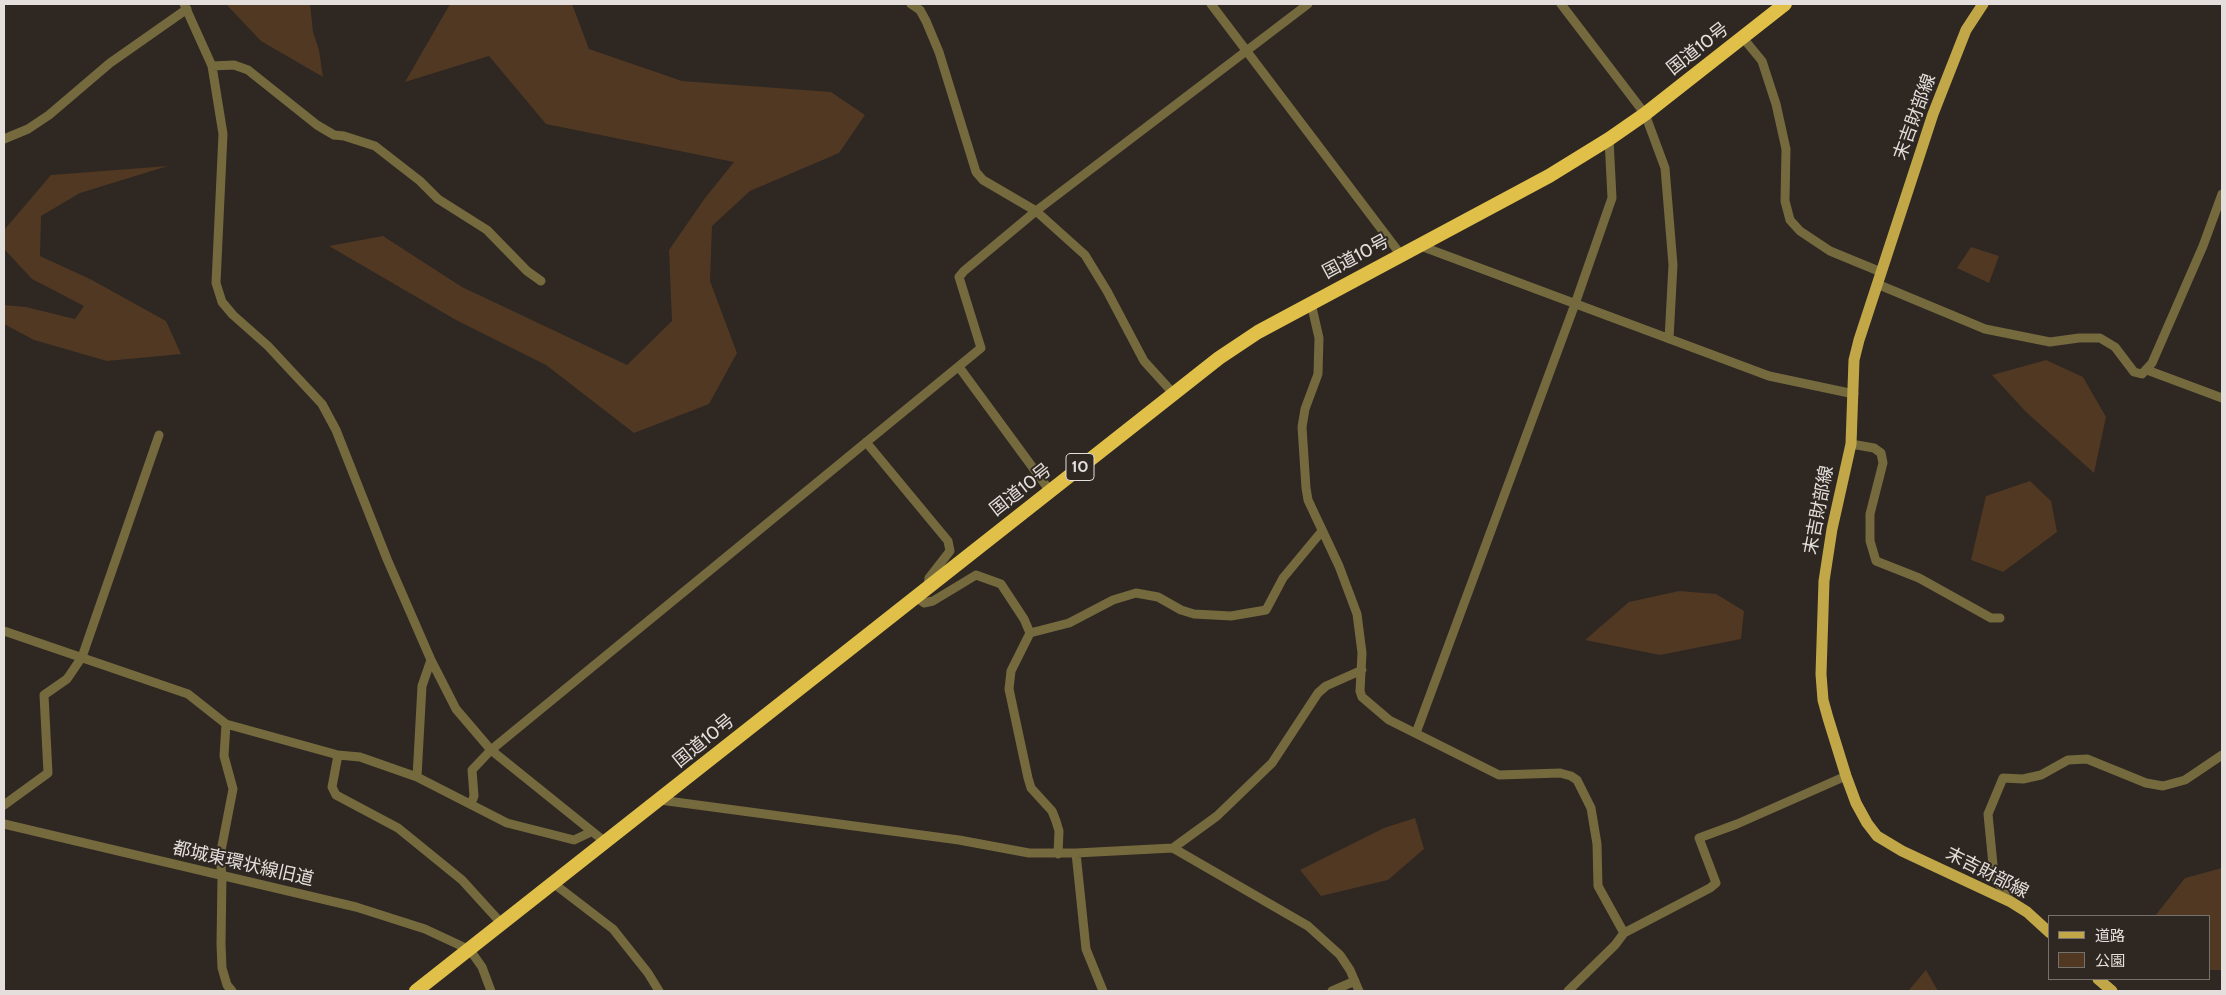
<!DOCTYPE html>
<html>
<head>
<meta charset="utf-8">
<style>
  body { margin:0 }
  #map { position:relative; width:2226px; height:995px; overflow:hidden; background:#2e2722; font-family:Cabin,"Noto Sans JP",sans-serif }
  canvas { display:block }
  .frame { position:absolute; inset:0; border:5px solid #e4dfdc; pointer-events:none }
  .legend { position:absolute; left:2048px; top:915px; width:162px; height:65px; box-sizing:border-box; background:#2e2722; border:1px solid #77716c; margin:0; padding:6px 9px; list-style:none; font-size:15px; color:#e4dfdc }
  .legend li { display:flex; align-items:center; gap:10px; height:25px }
  .legend b { width:25px; border:1px solid #77716c }
</style>
</head>
<body>
<div id="map">
<canvas width="2226" height="995"></canvas>
<div class="frame"></div>
<ul class="legend">
<li><b style="height:6px;background:#c1a748"></b>道路</li>
<li><b style="height:14px;background:#503823"></b>公園</li>
</ul>
</div>
<script>
const c = document.querySelector('canvas').getContext('2d');
c.lineJoin = 'round';
function fillPath(path, color) {
  c.fillStyle = color;
  c.fill(path, 'evenodd');
}
function toPath(rows) {
  const path = new Path2D();
  for (const r of rows) {
    path.moveTo(r[0], r[1]);
    for (let i = 2; i < r.length; i += 2) path.lineTo(r[i], r[i + 1]);
  }
  return path;
}
function stroke(path, color, width, dash) {
  c.strokeStyle = color;
  c.lineWidth = width;
  c.lineCap = dash ? 'butt' : 'round';
  c.setLineDash(dash || []);
  c.stroke(path);
}
function write(font, color, halo, rows, align = 'center') {
  c.font = font + ' Cabin,"Noto Sans JP",sans-serif';
  c.lineWidth = 4;
  c.setLineDash([]);
  c.textBaseline = 'middle';
  c.strokeStyle = halo;
  c.fillStyle = color;
  for (const [text, x, y, turn = 0] of rows) {
    c.save();
    c.translate(x, y);
    c.rotate((+turn || 0) * Math.PI / 180);
    c.textAlign = isNaN(turn) ? turn : align;
    if (halo) c.strokeText(text, 0, 0);
    c.fillText(text, 0, 0);
    c.restore();
  }
}
const green = toPath([
  [226,4,310,4,313,32,319,50,323,77,261,41],
  [450,4,572,4,589,49,682,81,831,92,865,115,839,153,750,191,712,226,710,281,737,353,709,404,634,433,546,365,456,320,329,246,383,236,462,287,627,365,672,321,669,250,705,198,734,162,546,124,489,56,405,82],
  [168,166,80,193,41,216,40,256,92,280,166,321,181,354,107,361,34,340,4,324,4,305,26,307,75,319,84,306,32,279,4,249,4,230,51,175],
  [1971,247,1999,256,1989,283,1957,268],
  [2046,360,2083,377,2106,417,2094,473,2025,411,1992,375],
  [2030,481,2051,501,2057,532,2003,572,1971,560,1986,496],
  [1679,591,1716,594,1744,611,1741,639,1660,655,1585,640,1629,602],
  [1415,818,1424,849,1388,880,1321,896,1300,870,1384,828],
  [2222,868,2222,970,2210,970,2210,916,2155,916,2185,878],
  [1926,970,1938,991,1908,991]
]);
const minor = toPath([
  [184,4,212,66,223,134,216,283,222,302,233,315,268,346,322,404,336,430,387,559,431,660,456,709,491,750,604,841],
  [911,4,920,10,926,21,939,52,976,172,983,180,1036,211,1085,255,1107,291,1144,361,1173,393],
  [1211,4,1401,255],
  [1561,4,1645,114,1665,168,1673,265,1669,339],
  [1743,38,1762,61,1776,104,1786,149,1785,201,1790,220,1800,231,1830,251,1881,272],
  [212,66,234,65,248,70,317,125,334,135,344,136,375,146,420,181,438,199,487,230,527,271,541,281],
  [4,139,28,129,49,115,110,63,187,9],
  [1418,245,1769,376,1854,394],
  [1877,284,1985,329,2050,342,2079,338,2100,338,2115,347,2134,372,2142,374,2152,363,2203,246,2222,194],
  [1311,303,1319,338,1318,374,1305,409,1302,427,1306,488,1308,500,1339,566,1357,614,1362,653,1360,691,1362,697,1389,720,1499,775,1560,773,1571,776,1577,780,1591,808,1597,844,1598,886,1624,933],
  [959,367,1050,491],
  [2147,370,2222,398],
  [866,442,948,541,950,551,929,578,928,587],
  [1851,444,1874,448,1881,453,1883,463,1870,514,1870,541,1876,561,1919,578,1991,618,2000,618],
  [916,597,924,603,933,601,976,575,1001,584,1024,619,1030,633],
  [4,631,188,694,226,724,338,755,360,757,417,777,507,823,574,840,591,832],
  [226,724,224,756,233,789,220,856,222,876,221,944,222,968,227,985,232,991],
  [1416,733,1575,304,1612,198,1609,139],
  [338,755,332,787,336,795,398,828,462,880,502,924],
  [417,777,422,686,431,660],
  [660,800,959,840,1029,853,1076,853,1173,848,1308,926,1340,955,1350,970,1359,991],
  [471,804,474,796,472,770,491,750,981,348,959,277,964,271,1036,211,1308,4],
  [4,805,48,773,44,695,67,679,82,657,159,435],
  [4,824,356,907,425,929,470,950,482,967,491,991],
  [1173,848,1217,816,1272,763,1318,693,1326,686,1362,670],
  [1076,853,1086,949,1103,991],
  [1058,854,1059,831,1056,821,1052,811,1031,788,1028,778,1009,689,1011,671,1030,633,1069,623,1113,600,1136,593,1158,597,1181,610,1194,614,1231,616,1266,610,1283,578,1322,531],
  [553,883,613,929,648,973,659,991],
  [2011,902,1994,875,1988,814,2003,778,2023,779,2041,775,2068,760,2087,759,2146,783,2163,786,2185,780,2222,755],
  [1332,991,1355,981],
  [1568,991,1615,945,1624,933,1710,888,1716,883,1699,838,1737,824,1846,776]
]);
const major = toPath([
  [1983,4,1966,30,1933,114,1859,340,1854,360,1851,444,1832,529,1824,581,1821,674,1823,700,1828,718,1846,776,1856,803,1867,823,1877,836,1902,851,2011,902,2027,912,2050,933],
  [2098,979,2112,991]
]);
const highway = toPath([
  [416,991,1219,358,1258,332,1549,176,1609,139,1645,114,1785,4]
]);
const shields = [
  [1080,467,28]
];
const shieldNames = [
  ["10",1080,467]
];
const streetNames = [
  ["国道10号",1698,49,-38],
  ["末吉財部線",1915,117,-70],
  ["国道10号",1356,257,-28],
  ["国道10号",1021,490,-38],
  ["末吉財部線",1819,510,-79],
  ["国道10号",704,741,-39],
  ["都城東環状線旧道",243,864,13],
  ["末吉財部線",1987,873,27]
];
fillPath(green, '#503823');
stroke(minor, '#75693e', 9);
stroke(major, '#c1a748', 11);
stroke(highway, '#e0c049', 14);
for (const [x, y, w] of shields) {
  const box = new Path2D();
  box.roundRect(x - w / 2, y - 13.5, w, 27, 4);
  c.fillStyle = '#2e2722';
  c.fill(box);
  stroke(box, '#e4dfdc', 1);
}
write('bold 16px', '#e4dfdc', null, shieldNames);
write('18px', '#e4dfdc', '#2e2722', streetNames);
</script>
</body>
</html>
